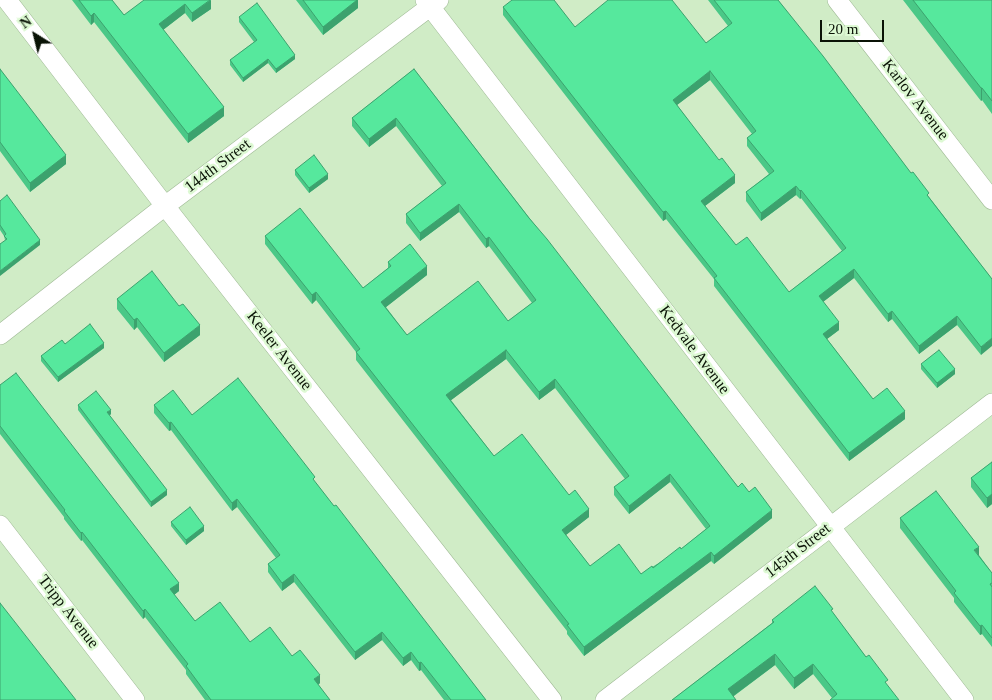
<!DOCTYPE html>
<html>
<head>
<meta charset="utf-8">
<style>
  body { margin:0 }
  #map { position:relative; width:992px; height:700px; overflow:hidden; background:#d0ecc6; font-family:"Times New Roman",serif }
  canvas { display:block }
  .north { position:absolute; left:10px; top:10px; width:50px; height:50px; -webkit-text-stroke:4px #ddf9d3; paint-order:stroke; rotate:324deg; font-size:14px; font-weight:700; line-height:20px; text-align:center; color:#0a1306 }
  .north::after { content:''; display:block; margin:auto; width:18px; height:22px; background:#0a1306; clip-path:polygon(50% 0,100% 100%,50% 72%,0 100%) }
  .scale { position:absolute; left:820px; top:20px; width:64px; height:22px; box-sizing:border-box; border:2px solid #0a1306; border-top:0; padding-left:6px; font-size:15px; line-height:18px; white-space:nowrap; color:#0a1306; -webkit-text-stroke:4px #ddf9d3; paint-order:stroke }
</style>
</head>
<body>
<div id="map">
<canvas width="992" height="700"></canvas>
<div class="north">N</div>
<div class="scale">20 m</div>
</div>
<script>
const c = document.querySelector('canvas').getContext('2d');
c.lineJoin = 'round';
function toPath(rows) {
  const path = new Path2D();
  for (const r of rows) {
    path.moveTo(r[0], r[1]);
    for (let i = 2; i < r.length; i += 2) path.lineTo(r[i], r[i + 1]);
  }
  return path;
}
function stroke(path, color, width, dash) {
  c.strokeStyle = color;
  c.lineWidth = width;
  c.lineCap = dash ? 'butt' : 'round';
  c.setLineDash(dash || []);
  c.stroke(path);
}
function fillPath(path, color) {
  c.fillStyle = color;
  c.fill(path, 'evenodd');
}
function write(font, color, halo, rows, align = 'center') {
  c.font = font + ' "Times New Roman",serif';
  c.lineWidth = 5;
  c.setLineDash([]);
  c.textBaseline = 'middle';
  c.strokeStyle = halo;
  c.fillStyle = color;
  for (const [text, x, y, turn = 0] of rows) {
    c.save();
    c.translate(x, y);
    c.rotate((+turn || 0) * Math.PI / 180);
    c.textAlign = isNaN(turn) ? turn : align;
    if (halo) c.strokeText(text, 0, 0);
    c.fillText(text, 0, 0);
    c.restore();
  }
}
const street = toPath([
  [7,0,165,206,552,700],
  [425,0,964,700],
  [837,0,992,200],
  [0,335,165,206,439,0],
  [0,525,135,700],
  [605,700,992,403]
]);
const wall = toPath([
  [72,0,112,0,124,15,211,0,211,9,192,22,185,13,163,30,224,116,188,143,94,22,91,25],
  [296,0,358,0,358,8,323,35],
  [708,0,778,0,992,279,981,355,957,325,919,354,892,319,888,322,854,278,823,302,839,330,827,339,873,399,905,419,849,461,714,286,714,279,666,219,663,221,503,15,503,7,575,27,706,43,728,26],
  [710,80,752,134,747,138,747,146,769,174,746,192,746,201,761,221,796,195,800,199,801,198,842,251,789,292,736,245,705,206,735,183,677,105],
  [903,0,992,0,992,114,982,100,981,101],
  [239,17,295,59,276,73,268,63,243,82,230,65,230,60,254,42,239,22],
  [0,69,66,164,30,192,0,151],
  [414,69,738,487,749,492,772,518,714,564,711,561,584,656,567,634,567,631,356,360,356,352,316,300,312,304,265,244,265,236,363,288,388,268,388,262,427,275,386,307,407,335,508,321,532,303,489,246,486,248,459,212,420,241,406,223,406,214,442,186,396,126,369,147,352,126,352,118],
  [506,359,539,400,555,388,625,479,614,487,614,495,629,514,670,482,706,529,681,549,641,574,590,566,566,535,589,517,569,495,494,456,451,400],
  [295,170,328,179,309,193,295,175],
  [0,201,40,245,5,240,4,236,0,230],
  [117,299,200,335,164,362,137,327,134,330,117,309],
  [65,344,104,348,58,382,41,361,41,356],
  [921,364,955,374,937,388,921,369],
  [0,385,179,591,174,595,195,621,250,642,292,656,320,683,318,685,330,700,205,700,186,674,186,670,145,617,143,619,82,540,81,541,64,519,64,517,0,434],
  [78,405,111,414,109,416,167,495,151,507,78,410],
  [154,405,192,415,315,482,486,700,444,700,421,670,419,671,411,660,403,666,382,640,355,660,294,582,282,591,268,572,268,564,276,558,237,507,232,511,171,430,169,431,154,413],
  [992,462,992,504,987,508,971,487,971,478],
  [900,518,979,555,992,573,992,647,982,634,980,635,954,602,954,598,900,528],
  [171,522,204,531,186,545,171,526],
  [833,613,866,657,888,680,832,698,813,674,794,689,775,665,734,696,672,700,772,623,772,620]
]);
const shadedWall = toPath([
  [211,0,211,9,192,22,192,13],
  [357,0,358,0,358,8,323,35,323,27],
  [185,4,185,13,159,33,159,24],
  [94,13,94,22,91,25,91,16],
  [295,55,295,59,276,73,276,69],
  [268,59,268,63,243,82,243,78],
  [710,71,710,80,673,108,673,100],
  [981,88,982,88,982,100,981,101],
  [224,107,224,116,188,143,188,134],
  [396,118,396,126,369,147,369,139],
  [66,155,66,164,30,192,30,183],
  [328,174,328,179,309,193,309,188],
  [735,175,735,183,701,209,701,201],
  [796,186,796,195,761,221,761,213],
  [801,190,801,198,800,199,800,191],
  [459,204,459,212,420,241,420,233],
  [666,211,666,219,663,221,663,212],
  [489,237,489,246,486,248,486,239],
  [40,240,40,245,0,276,0,271],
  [427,266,427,275,381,311,381,302],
  [854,269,854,278,819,305,819,296],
  [316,292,316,300,312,304,312,295],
  [892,311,892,319,888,322,888,314],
  [957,316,957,325,919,354,919,346],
  [137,318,137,327,134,330,134,320],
  [839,322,839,330,823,342,823,334],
  [200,325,200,335,164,362,164,353],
  [992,338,992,346,981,355,981,347],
  [104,343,104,348,58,382,58,377],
  [506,350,506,359,446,404,446,395],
  [955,369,955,374,937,388,937,383],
  [555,379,555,388,539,400,539,392],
  [111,410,111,414,107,417,107,412],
  [905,411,905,419,849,461,849,453],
  [171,422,171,430,169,431,169,423],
  [670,474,670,482,629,514,629,506],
  [167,490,167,495,151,507,151,502],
  [992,494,992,504,987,508,987,498],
  [237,499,237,507,232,511,232,503],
  [589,509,589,517,562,538,562,530],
  [772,510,772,518,714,564,714,556],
  [204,526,204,531,186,545,186,540],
  [82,532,82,540,81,541,81,533],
  [979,547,979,556,974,550],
  [711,552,711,561,584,656,584,647],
  [294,574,294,582,282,591,282,583],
  [179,583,179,591,170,598,170,589],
  [145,609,145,617,143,619,143,611],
  [982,625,982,634,980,635,980,626],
  [382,632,382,640,355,660,355,652],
  [411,652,411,660,403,666,403,658],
  [775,654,775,665,728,700,728,689],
  [421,662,421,670,419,671,419,663],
  [813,664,813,674,794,689,794,678],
  [320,675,320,683,314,688,314,679]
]);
const building = toPath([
  [79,0,112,0,124,15,144,0,210,0,192,13,185,4,159,24,224,107,188,134,94,13,91,16,79,0],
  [303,0,357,0,323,27,303,0],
  [512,0,554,0,575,27,608,0,672,0,706,43,732,23,714,0,778,0,823,56,911,173,913,172,929,193,927,195,992,279,992,338,981,347,957,316,919,346,892,311,888,314,854,269,819,296,839,322,823,334,873,399,887,388,905,411,849,453,714,278,717,276,666,211,663,212,503,7,512,0],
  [710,71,756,131,747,138,774,171,746,192,761,213,796,186,800,191,801,190,846,248,789,292,747,237,736,245,701,201,735,175,722,158,719,160,673,100,710,71],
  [913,0,992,0,992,101,982,88,981,88,913,0],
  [257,3,295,55,276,69,268,59,243,78,230,60,257,40,239,17,257,3],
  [0,69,66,155,30,183,0,142,0,69],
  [414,69,529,218,547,239,738,487,742,483,749,492,755,487,772,510,714,556,711,552,584,647,567,625,569,624,356,352,360,349,316,292,312,295,265,236,300,208,363,288,391,266,388,262,410,244,427,266,381,302,407,335,478,281,508,321,536,300,489,237,486,239,459,204,420,233,406,214,446,183,396,118,369,139,352,118,414,69],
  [506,350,539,392,555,379,629,476,614,487,629,506,670,474,710,526,681,549,680,547,653,568,652,566,641,574,619,544,590,566,562,530,589,509,575,490,569,495,522,434,494,456,446,395,506,350],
  [314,155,328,174,309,188,295,170,314,155],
  [7,195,40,240,0,271,0,244,7,239,4,236,6,234,0,225,0,201,7,195],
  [152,271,179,306,183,304,200,325,164,353,137,318,134,320,117,299,152,271],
  [90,324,104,343,58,377,41,356,62,340,65,344,90,324],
  [939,350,955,369,937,383,921,364,939,350],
  [16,373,179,583,170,589,195,621,220,602,250,642,270,627,292,656,300,650,320,675,314,679,330,700,211,700,186,666,188,664,145,609,143,611,82,532,81,533,64,511,65,510,0,426,0,385,16,373],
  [238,378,315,477,313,479,334,506,336,505,486,700,451,700,421,662,419,663,411,652,403,658,382,632,355,652,294,574,282,583,268,564,280,555,237,499,232,503,171,422,169,423,154,405,173,390,192,415,238,378],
  [96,391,111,410,107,412,167,490,151,502,78,405,96,391],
  [992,462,992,494,987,498,971,478,992,462],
  [936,491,979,547,974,550,992,573,992,583,990,584,992,587,992,638,982,625,980,626,954,593,956,591,900,518,936,491],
  [190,507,204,526,186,540,171,522,190,507],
  [815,586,833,609,831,610,866,657,869,655,888,680,885,682,899,700,830,700,837,694,813,664,794,678,775,654,728,689,736,700,672,700,774,622,772,620,815,586],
  [0,603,76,700,0,700,0,603]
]);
const streetNames = [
  ["Karlov Avenue",915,100,52],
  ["144th Street",218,166,-37],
  ["Kedvale Avenue",694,350,53],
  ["Keeler Avenue",279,351,52],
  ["145th Street",798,551,-38],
  ["Tripp Avenue",68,612,52]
];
stroke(street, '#9eb994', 20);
stroke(street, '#fff', 19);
fillPath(wall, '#4ac887');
fillPath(shadedWall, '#3ca26e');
fillPath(building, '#56e89d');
stroke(building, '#3ca26e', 1);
write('16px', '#0a1306', '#ddf9d3', streetNames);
</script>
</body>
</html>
